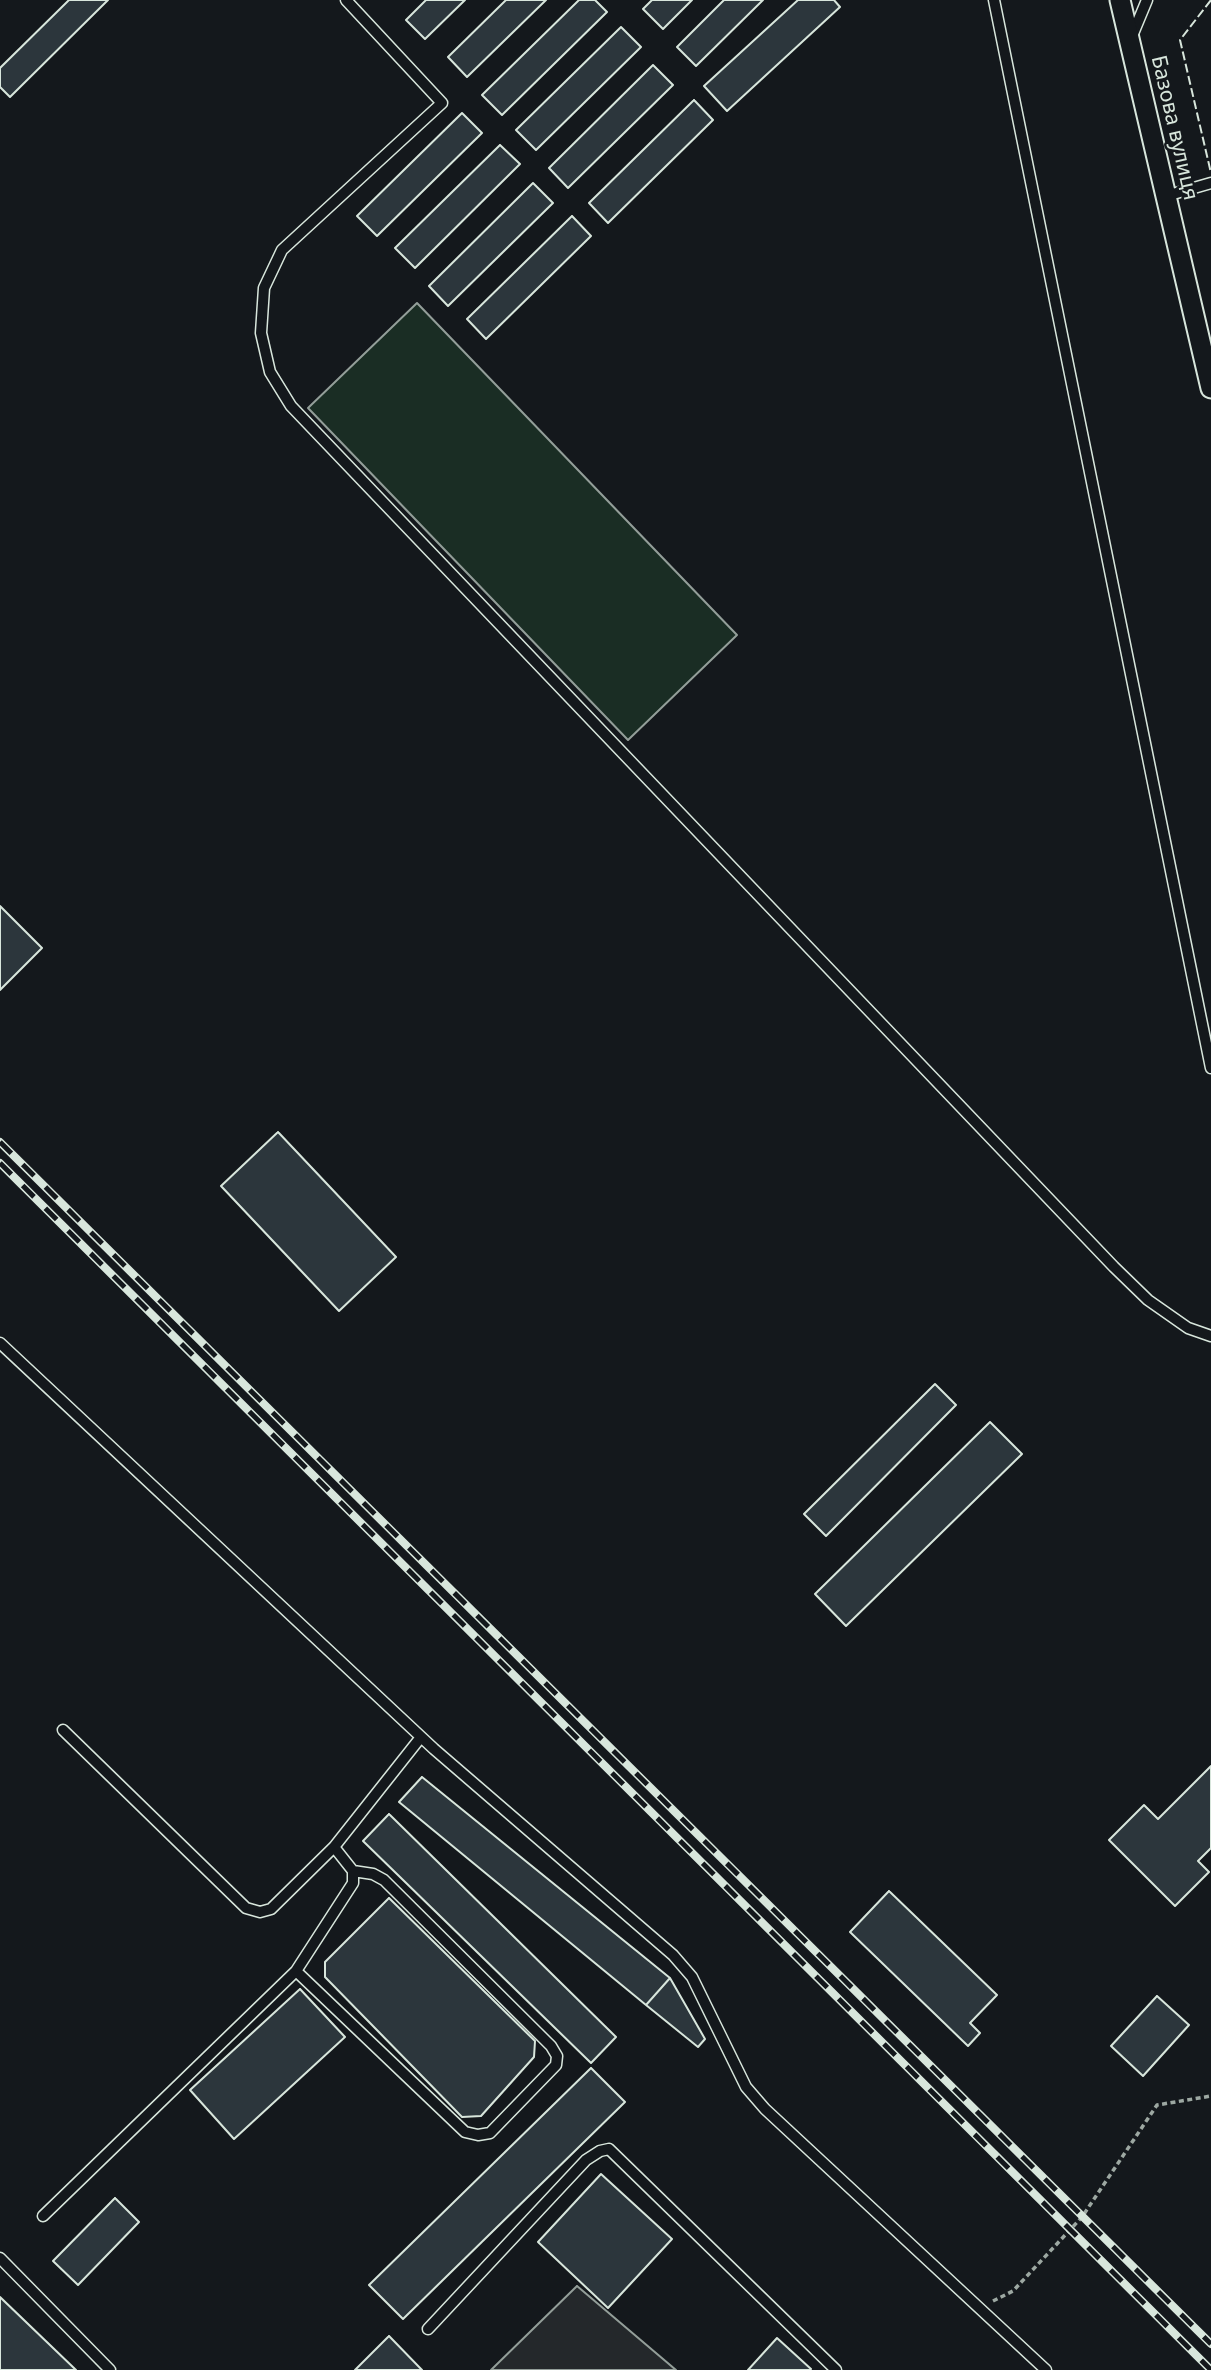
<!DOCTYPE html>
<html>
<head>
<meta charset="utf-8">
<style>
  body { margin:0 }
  canvas { display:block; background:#14181c }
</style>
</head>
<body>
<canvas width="1211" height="2370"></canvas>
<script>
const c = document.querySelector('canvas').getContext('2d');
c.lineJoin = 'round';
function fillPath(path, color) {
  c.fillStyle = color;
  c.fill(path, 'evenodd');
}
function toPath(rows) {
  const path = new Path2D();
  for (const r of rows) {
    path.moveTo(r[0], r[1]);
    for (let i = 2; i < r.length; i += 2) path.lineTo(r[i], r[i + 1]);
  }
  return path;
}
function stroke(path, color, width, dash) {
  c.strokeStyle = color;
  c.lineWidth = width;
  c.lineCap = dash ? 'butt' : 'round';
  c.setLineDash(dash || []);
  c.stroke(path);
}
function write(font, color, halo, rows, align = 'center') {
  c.font = font + ' "Noto Sans",sans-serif';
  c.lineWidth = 5;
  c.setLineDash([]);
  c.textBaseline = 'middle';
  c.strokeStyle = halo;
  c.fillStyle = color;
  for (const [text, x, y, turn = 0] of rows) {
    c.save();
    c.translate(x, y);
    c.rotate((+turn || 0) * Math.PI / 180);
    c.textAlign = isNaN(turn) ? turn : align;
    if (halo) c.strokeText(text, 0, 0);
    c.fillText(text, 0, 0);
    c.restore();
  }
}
const green = toPath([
  [417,303,737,635,628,740,308,408,417,303]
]);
const parking = toPath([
  [577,2286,676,2370,491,2370,577,2286]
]);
const building = toPath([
  [69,0,108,0,10,97,0,87,0,68,69,0],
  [426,0,465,0,425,39,406,20,426,0],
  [506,0,546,0,467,77,448,57,506,0],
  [579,0,595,0,607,12,502,115,482,95,579,0],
  [652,0,692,0,663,29,643,9,652,0],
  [724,0,763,0,696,66,677,47,724,0],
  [798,0,834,0,840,7,727,111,704,86,798,0],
  [621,27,641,47,536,150,516,130,621,27],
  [653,65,673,85,568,188,549,168,653,65],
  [694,100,713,120,608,223,589,203,694,100],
  [462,113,482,133,377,236,357,216,462,113],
  [500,145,520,164,415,268,395,248,500,145],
  [533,183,553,203,448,306,429,286,533,183],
  [572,216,591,236,486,339,467,319,572,216],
  [0,906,42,948,0,990,0,906],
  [278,1132,396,1257,339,1311,221,1186,278,1132],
  [935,1384,956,1405,826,1536,804,1514,935,1384],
  [990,1422,1022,1454,846,1626,815,1594,990,1422],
  [1211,1766,1211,1848,1198,1861,1209,1872,1175,1906,1109,1840,1144,1805,1158,1819,1211,1766],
  [422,1777,670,1978,646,2005,399,1802,422,1777],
  [389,1814,616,2037,591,2063,363,1841,389,1814],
  [889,1891,997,1995,970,2023,980,2033,968,2046,850,1932,889,1891],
  [389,1898,535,2041,534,2057,481,2116,462,2117,325,1977,325,1962,389,1898],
  [670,1978,705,2039,698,2047,646,2005,670,1978],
  [300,1989,345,2037,234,2139,190,2090,300,1989],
  [1157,1996,1189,2025,1143,2076,1111,2046,1157,1996],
  [591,2068,625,2102,403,2319,369,2285,591,2068],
  [601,2174,672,2239,608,2308,538,2242,601,2174],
  [115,2198,139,2222,78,2285,53,2261,115,2198],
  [0,2297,76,2370,0,2370,0,2297],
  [389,2336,422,2370,355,2370,389,2336],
  [777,2338,811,2369,810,2370,748,2370,777,2338]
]);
const path = toPath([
  [993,2301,1013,2291,1082,2217,1157,2105,1211,2096]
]);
const lane = toPath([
  [346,0,442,103,282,250,264,288,261,333,270,372,291,406,1114,1267,1148,1300,1188,1328,1211,1336],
  [994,0,1211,1068],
  [1132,36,1147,0],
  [1166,196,1211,183],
  [0,1343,434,1749,673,1955,692,1977,746,2087,765,2109,1046,2370],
  [63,1730,246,1908,260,1912,271,1909,334,1847,421,1737],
  [296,1971,465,2132,478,2135,490,2133,556,2065,557,2056,551,2046,384,1880,373,1874,353,1871],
  [43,2216,296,1971,353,1883,353,1871,334,1847],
  [0,2258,110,2370],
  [428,2329,586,2160,600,2151,609,2149,836,2370]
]);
const street = toPath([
  [1120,0,1211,388]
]);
const rail = toPath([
  [0,1142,1211,2344],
  [0,1163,1211,2370]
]);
const fence = toPath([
  [1211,0,1180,40,1211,173]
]);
const streetNames = [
  ["Базова вулиця",1174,128,77]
];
fillPath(green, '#1a2d24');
stroke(green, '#939e99', 2);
fillPath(parking, '#24282b');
stroke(parking, '#939e99', 2);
fillPath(building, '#2c363c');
stroke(building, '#d8e6dc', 2);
stroke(lane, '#d8e6dc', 13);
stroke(street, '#d8e6dc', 23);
stroke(path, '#9da8a2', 3.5, [5, 3.5]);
stroke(lane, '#14181c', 10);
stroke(street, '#14181c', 19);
stroke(rail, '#d8e6dc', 8);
stroke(rail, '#14181c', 5, [16]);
stroke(fence, '#d8e6dc', 2, [9, 3.5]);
write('21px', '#d8e6dc', '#14181c', streetNames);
</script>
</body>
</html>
